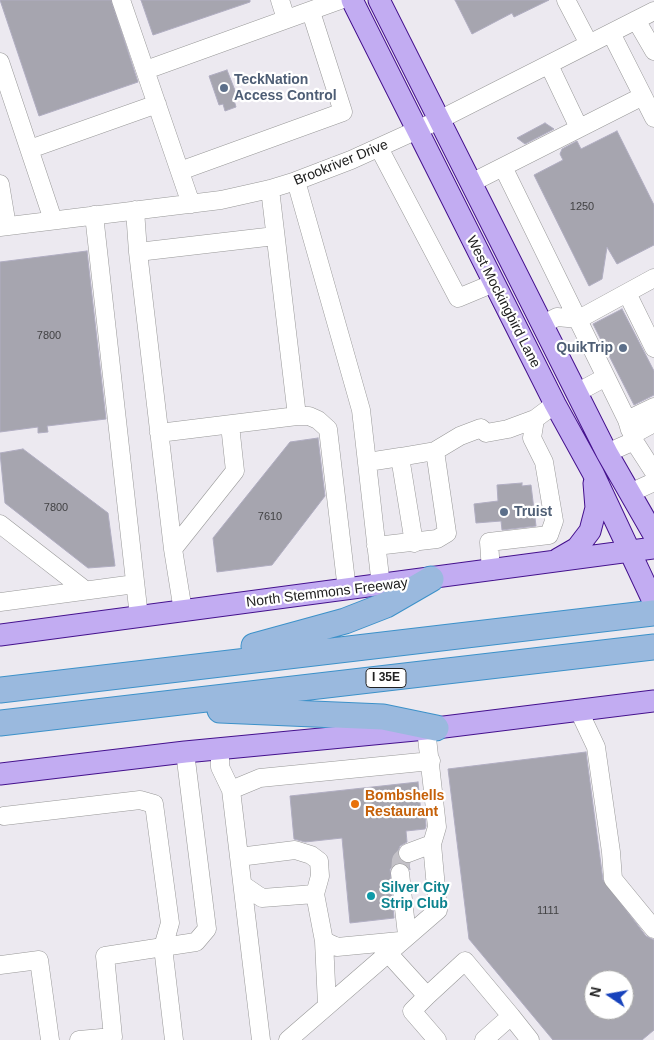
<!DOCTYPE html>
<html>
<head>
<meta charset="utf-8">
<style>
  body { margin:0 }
  #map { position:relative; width:654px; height:1040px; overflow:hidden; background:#ece9f0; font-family:Helvetica,sans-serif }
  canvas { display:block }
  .north { position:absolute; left:584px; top:970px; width:50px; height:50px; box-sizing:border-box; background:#fff; border:1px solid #a6a6a6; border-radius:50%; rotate:282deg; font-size:14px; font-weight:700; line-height:20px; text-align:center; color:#212121 }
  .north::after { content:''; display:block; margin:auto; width:18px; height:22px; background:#1742bc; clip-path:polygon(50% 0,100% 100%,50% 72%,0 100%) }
</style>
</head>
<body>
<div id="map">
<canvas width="654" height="1040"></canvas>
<div class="north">N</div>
</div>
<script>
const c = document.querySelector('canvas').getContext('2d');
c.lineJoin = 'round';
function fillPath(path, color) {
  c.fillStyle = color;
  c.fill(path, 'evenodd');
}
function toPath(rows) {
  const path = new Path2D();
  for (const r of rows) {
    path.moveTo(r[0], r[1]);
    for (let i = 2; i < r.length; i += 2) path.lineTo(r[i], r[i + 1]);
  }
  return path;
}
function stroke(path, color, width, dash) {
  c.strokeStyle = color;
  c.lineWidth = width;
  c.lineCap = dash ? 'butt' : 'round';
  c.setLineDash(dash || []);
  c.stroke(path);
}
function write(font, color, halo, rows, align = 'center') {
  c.font = font + ' Helvetica,sans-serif';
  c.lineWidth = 4.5;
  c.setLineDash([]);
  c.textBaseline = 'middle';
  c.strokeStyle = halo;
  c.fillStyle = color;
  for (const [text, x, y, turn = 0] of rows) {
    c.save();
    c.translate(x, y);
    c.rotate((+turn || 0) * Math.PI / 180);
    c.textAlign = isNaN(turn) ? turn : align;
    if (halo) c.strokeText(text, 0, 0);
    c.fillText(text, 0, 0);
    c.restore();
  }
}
const building = toPath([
  [0,0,111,0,138,82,39,116,0,0],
  [141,0,250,0,250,2,153,35,141,0],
  [455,0,549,0,514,17,512,13,472,34,455,0],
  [227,70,238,98,234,100,236,107,225,111,223,104,219,105,209,76,227,70],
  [545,123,554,129,525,144,517,138,545,123],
  [617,131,654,205,654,245,617,264,607,247,602,279,589,286,534,175,563,160,560,154,562,149,577,141,581,149,617,131],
  [87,251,106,419,47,426,48,432,38,433,38,427,0,432,0,262,87,251],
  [622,309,654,371,654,395,634,405,593,324,622,309],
  [318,438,325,496,272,565,217,572,213,538,290,442,318,438],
  [23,449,108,513,115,566,88,568,5,503,0,453,23,449],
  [522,483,522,486,531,485,536,526,502,530,501,521,476,523,474,504,498,501,497,485,522,483],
  [586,752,603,880,646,936,654,940,654,1030,642,1040,553,1040,469,939,448,769,586,752],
  [594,980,624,980,624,1010,594,1010,594,980],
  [418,782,421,813,425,813,426,826,425,829,406,831,407,842,400,846,398,851,401,861,409,863,410,870,405,864,399,862,390,869,394,918,350,923,342,838,305,842,294,839,290,796,418,782]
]);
const minorTunnel = toPath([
  [400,873,401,860,408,853]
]);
const minor = toPath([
  [121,0,191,204],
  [280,0,286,19],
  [566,0,589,44],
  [636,20,654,51],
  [611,33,654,118],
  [0,62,53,220],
  [549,65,579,128],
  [146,70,340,0],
  [379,148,458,298,494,283],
  [30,149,157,104],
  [503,167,627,420],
  [180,171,343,112,311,12],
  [296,181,361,410,381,586],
  [471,183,643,96],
  [0,184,7,226],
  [270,189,297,416,309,416,318,420,328,429,347,590],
  [135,210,138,252,173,549,183,611],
  [94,215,139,617],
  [0,227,221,200,270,189,296,181,351,160,439,120,654,11],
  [138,252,275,236],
  [627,293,654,348],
  [543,324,557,317,579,319,654,278],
  [578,392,606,377],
  [630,430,627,420,654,407],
  [159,433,297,416],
  [632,435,654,423],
  [607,453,634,441,654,472],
  [368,462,400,457],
  [630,493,654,482],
  [0,524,85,590],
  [414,543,400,457,435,451],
  [376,546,437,539,447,533,435,451,460,436,481,428,486,433,508,429,535,419],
  [173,549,235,471,230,425],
  [491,571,489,542,549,535,554,521,544,462,532,438,535,419,555,404],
  [0,602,135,584],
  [578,709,596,747,611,852,613,879,654,929],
  [220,750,220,767,231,790,261,1040],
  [231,790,260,778,431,761],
  [4,816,140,800,154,804,170,923,163,947,196,942,207,929,185,752],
  [408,853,432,844],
  [239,857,295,850,311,855,319,861,320,876,315,894],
  [400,873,407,935],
  [243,885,262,898,315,894,324,941,337,947,400,941],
  [324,941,327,1005],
  [387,952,427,996,412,1011,437,1040],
  [0,965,39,960,50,1040],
  [427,996,465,961,511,1016],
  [79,1040,113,1037,105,956,163,947,174,1040],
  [288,1040,438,910,432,844,437,827,426,729],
  [484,1040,511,1016,530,1040]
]);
const major = toPath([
  [352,0,555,404,593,473,654,603],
  [379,0,607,453,654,535],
  [558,559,577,548,590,531,596,508,594,483],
  [0,635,654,548],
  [0,774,185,752,436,728,654,701]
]);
const highway = toPath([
  [254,646,345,621,386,605,431,579],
  [0,690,654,613],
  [220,710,383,717,436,728],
  [0,723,654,647]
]);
const markers = [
  [224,88,5,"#5c6f8a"],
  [623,348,5,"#5c6f8a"],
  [504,512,5,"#5c6f8a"],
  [355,804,5,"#e8710a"],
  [371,896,5,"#0f9aa8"]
];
const numberNames = [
  ["1250",582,207],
  ["7800",49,336],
  ["7800",56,508],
  ["7610",270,517],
  ["1111",548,911]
];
const shields = [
  [386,678,40]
];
const shieldNames = [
  ["I 35E",386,678]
];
const serviceNames = [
  ["TeckNation",234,80],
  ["Access Control",234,96],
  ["QuikTrip",613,348,"right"],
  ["Truist",514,512]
];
const streetNames = [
  ["Brookriver Drive",341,163,-22],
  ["West Mockingbird Lane",503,302,63],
  ["North Stemmons Freeway",327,593,-7]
];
const foodNames = [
  ["Bombshells",365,796],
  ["Restaurant",365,812]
];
const cultureNames = [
  ["Silver City",381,888],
  ["Strip Club",381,904]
];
fillPath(building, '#a6a5af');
stroke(building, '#b0adc1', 1);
stroke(minorTunnel, '#c3c1c7', 18, [18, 9]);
stroke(minor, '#989898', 19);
stroke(major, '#44118d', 23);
stroke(highway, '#3c91c9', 27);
stroke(minor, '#fff', 18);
stroke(major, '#c2acf2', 21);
stroke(highway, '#9ab9de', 25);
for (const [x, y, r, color] of markers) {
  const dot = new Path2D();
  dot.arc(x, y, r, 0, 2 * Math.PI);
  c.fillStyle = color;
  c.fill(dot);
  stroke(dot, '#fff', 2);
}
write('11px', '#424244', null, numberNames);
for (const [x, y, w] of shields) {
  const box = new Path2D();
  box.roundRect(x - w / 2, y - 9.5, w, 19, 4);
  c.fillStyle = '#fff';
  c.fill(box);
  stroke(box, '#212121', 1);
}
write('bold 12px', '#212121', null, shieldNames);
write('bold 14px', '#4e5e75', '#fff', serviceNames, 'left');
write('14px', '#212121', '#fff', streetNames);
write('bold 14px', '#c56008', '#fff', foodNames, 'left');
write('bold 14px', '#0d838f', '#fff', cultureNames, 'left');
</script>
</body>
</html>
